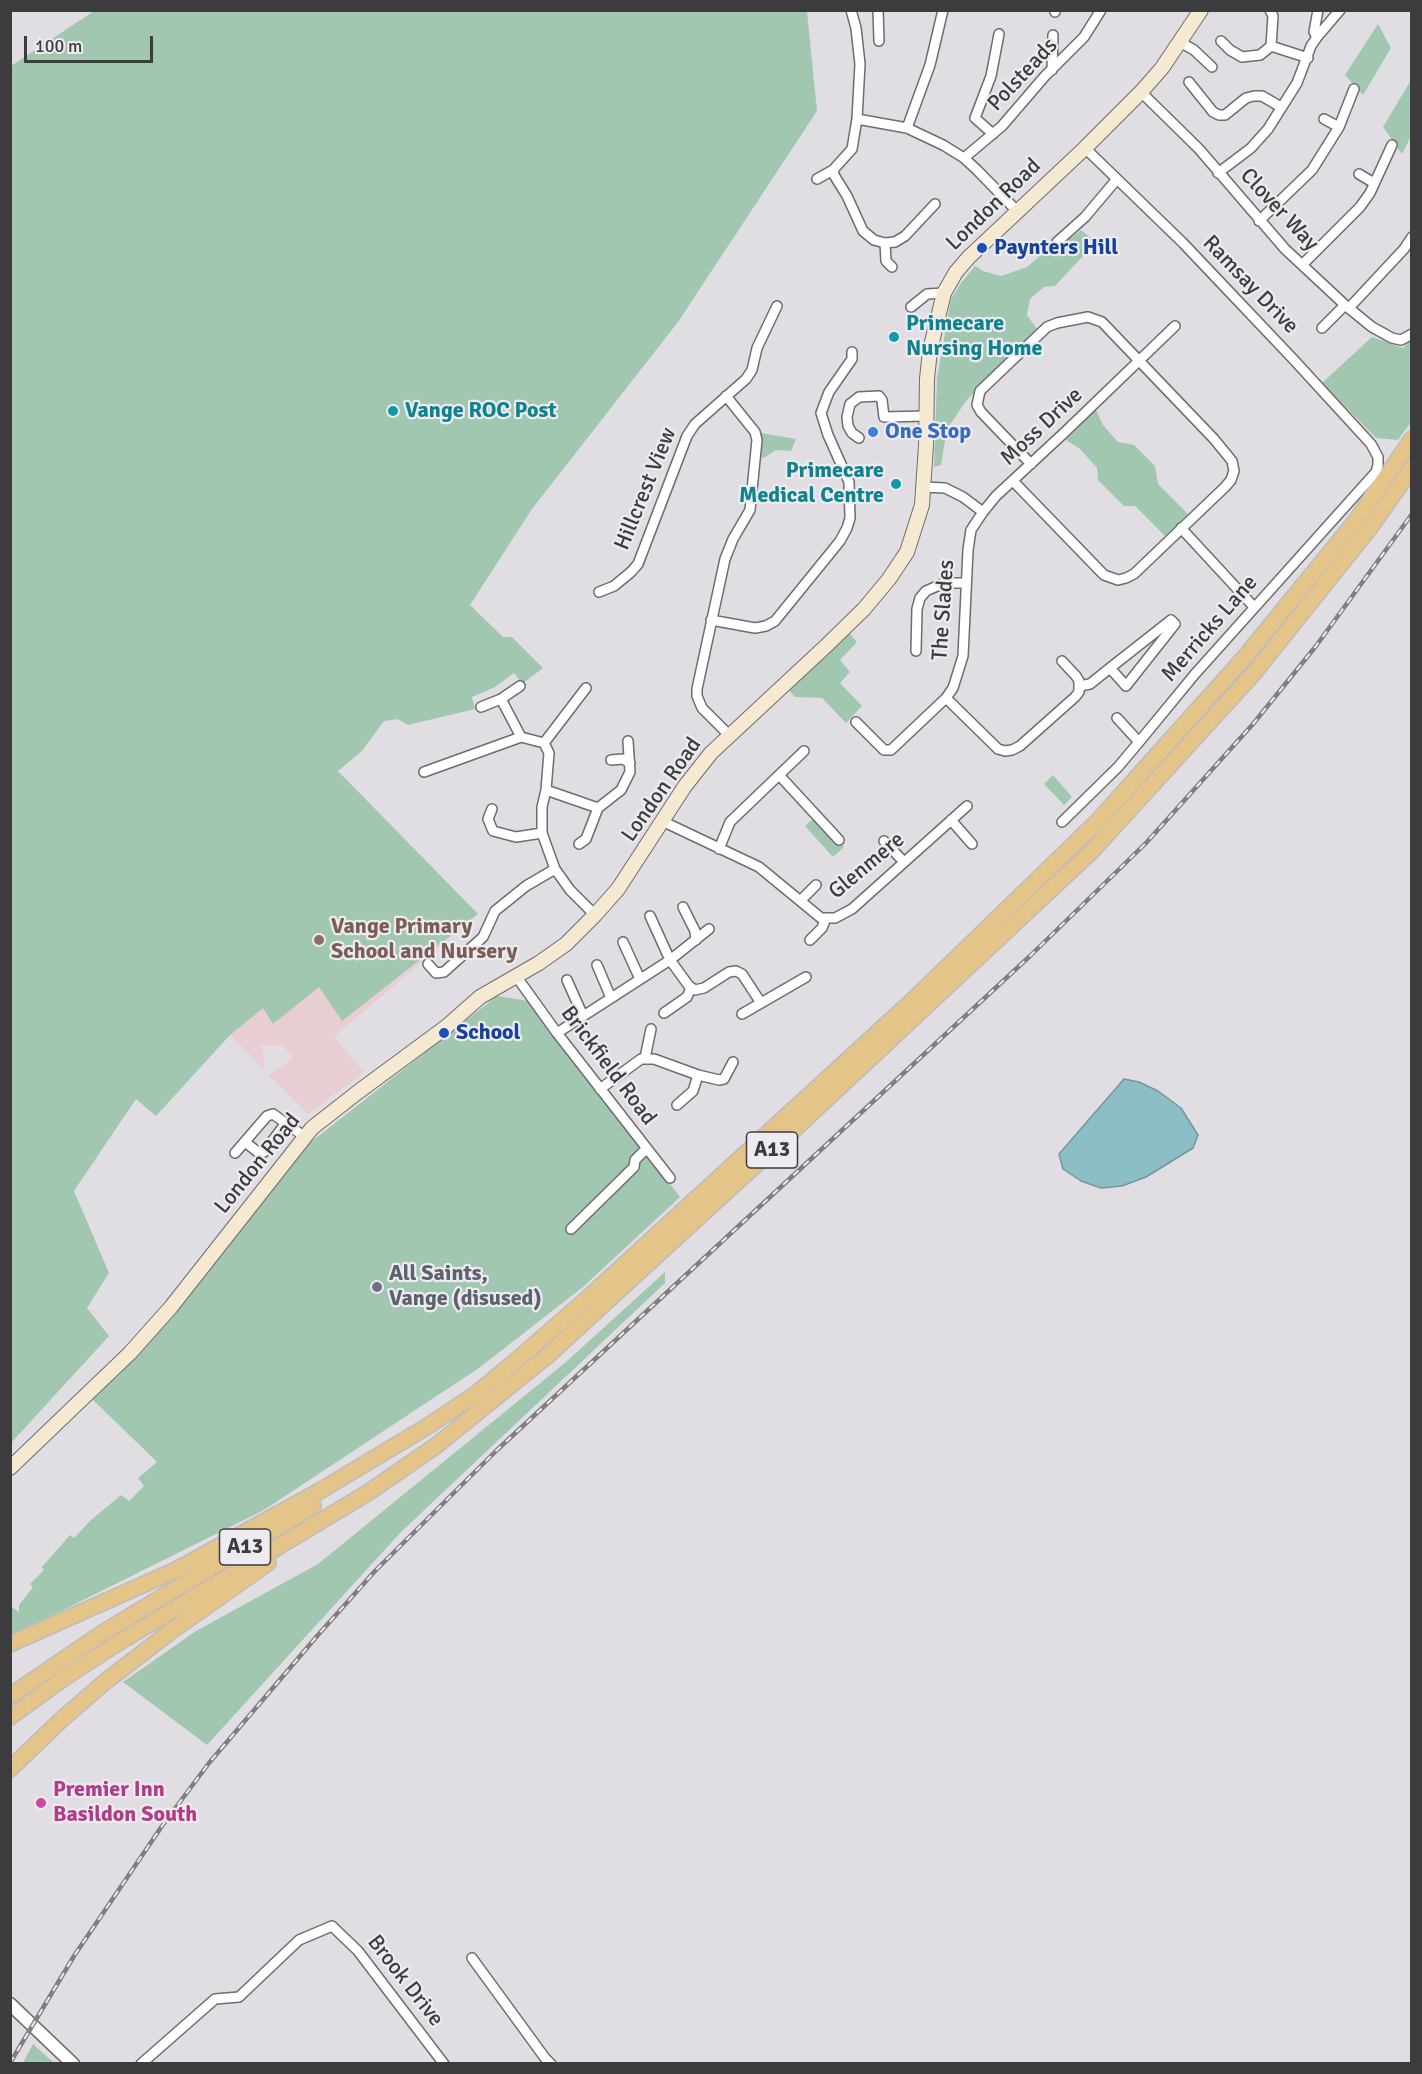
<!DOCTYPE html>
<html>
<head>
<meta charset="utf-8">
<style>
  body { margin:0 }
  #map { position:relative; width:1422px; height:2074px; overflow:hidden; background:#e1dee3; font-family:Signika,sans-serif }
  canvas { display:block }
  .frame { position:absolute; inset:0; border:12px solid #3c3b3d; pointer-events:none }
  .scale { position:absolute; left:24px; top:36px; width:129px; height:27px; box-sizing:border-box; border:3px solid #3c3b3d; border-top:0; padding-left:8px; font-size:18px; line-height:21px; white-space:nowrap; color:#3c3b3d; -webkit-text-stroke:4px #eeebf0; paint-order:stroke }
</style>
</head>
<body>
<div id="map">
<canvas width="1422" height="2074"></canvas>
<div class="frame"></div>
<div class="scale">100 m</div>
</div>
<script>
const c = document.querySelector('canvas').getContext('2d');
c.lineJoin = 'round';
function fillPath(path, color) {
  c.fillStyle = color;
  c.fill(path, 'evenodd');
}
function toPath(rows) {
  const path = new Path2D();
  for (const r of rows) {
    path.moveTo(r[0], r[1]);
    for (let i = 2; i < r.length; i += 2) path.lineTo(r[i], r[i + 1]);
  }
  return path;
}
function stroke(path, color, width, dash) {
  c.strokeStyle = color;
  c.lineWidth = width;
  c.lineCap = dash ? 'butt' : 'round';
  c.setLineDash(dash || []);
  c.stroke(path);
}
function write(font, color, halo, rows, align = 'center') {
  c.font = font + ' Signika,sans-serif';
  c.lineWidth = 4.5;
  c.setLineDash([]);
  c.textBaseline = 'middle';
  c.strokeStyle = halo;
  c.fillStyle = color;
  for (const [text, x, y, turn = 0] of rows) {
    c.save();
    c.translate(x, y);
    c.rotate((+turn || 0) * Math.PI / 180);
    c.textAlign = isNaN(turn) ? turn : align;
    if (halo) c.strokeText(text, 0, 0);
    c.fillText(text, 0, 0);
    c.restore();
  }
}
const education = toPath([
  [353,787,478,914,334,1037,364,1072,308,1114,268,1075,293,1058,281,1043,276,1046,261,1045,265,1058,263,1069,162,966]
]);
const green = toPath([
  [94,11,807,11,817,111,678,322,532,509,470,605,503,637,512,637,543,668,522,684,514,673,495,687,472,697,475,709,408,725,398,719,384,721,362,751,338,771,478,914,342,1021,319,987,273,1024,263,1008,230,1035,156,1116,136,1099,74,1191,109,1273,87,1308,109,1336,11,1443,11,66],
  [1378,24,1391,48,1363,95,1345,75],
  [1411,80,1411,136,1402,154,1383,127],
  [1081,230,1096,242,1055,286,1044,287,1030,299,1027,315,1037,329,966,401,947,429,941,465,934,467,937,378,951,299,961,283,975,266,983,271,1001,276,1027,267,1041,255,1061,246],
  [1372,337,1403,348,1411,340,1411,422,1398,440,1376,438,1322,383],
  [1096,410,1103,425,1118,442,1134,445,1155,466,1158,484,1188,514,1165,536,1135,506,1124,506,1098,480,1097,468,1080,449,1066,440],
  [761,433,796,439,791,451,776,450,765,457,759,458],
  [849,633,857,642,840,660,850,672,840,683,862,706,846,723,822,698,795,697,787,688],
  [1053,775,1072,797,1064,805,1044,784],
  [815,817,844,847,833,857,805,826],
  [497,996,529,1001,680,1197,583,1287,479,1368,264,1510,11,1636,10,1606,19,1612,19,1605,33,1587,30,1584,44,1570,42,1567,70,1535,74,1538,91,1520,121,1495,129,1501,144,1486,138,1478,157,1462,90,1397,119,1375,307,1145],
  [665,1272,665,1283,400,1533,207,1745,123,1682,196,1631,318,1564,566,1362],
  [33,2044,54,2063,23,2063]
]);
const water = toPath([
  [1124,1079,1139,1082,1158,1091,1181,1108,1198,1135,1193,1148,1146,1177,1122,1186,1101,1188,1081,1181,1063,1169,1059,1154,1124,1079]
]);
const minor = toPath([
  [851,10,856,28,860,64,857,119,907,128,943,145,964,158,977,170,1017,211],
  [878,10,879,41],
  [1270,10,1273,16,1271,46],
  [1055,12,1055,10],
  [1317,37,1340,10],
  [1221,41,1230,50,1242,57,1260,55,1271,46,1308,58],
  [1180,42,1194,50,1212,67],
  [1052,70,1053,35],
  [1189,82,1213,112,1219,115,1225,115,1246,98,1254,96,1262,96,1281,107],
  [1141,92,1199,149,1285,249,1345,305,1372,327,1392,338,1401,340,1412,334],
  [857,119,852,149,833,170,834,175,847,196,863,231,874,240,885,243,895,242,905,236,935,204],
  [1324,119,1339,127],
  [907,128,930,65,943,10],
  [993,134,975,118,991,76,999,34],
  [964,158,1002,126,1045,76,1084,37,1101,10],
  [1218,173,1251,148,1268,129,1297,83,1311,46,1317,37,1314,32,1318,10],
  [1359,174,1374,183],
  [817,179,833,170],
  [1259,221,1312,170,1339,127,1354,89],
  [1057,242,1085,217,1117,179],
  [885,243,886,261,892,267],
  [1302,265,1360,207,1370,193,1392,145],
  [911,307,927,294,944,293],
  [1349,308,1404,249,1412,237],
  [1322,328,1345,305],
  [726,396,755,432,757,440,750,510,733,539,725,559,697,689,697,696,702,708,729,735],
  [859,438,852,433,848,426,847,417,850,404,859,397,879,396,882,400,884,417,926,416],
  [1013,481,1104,575,1118,580,1126,578,1134,574,1225,487,1231,480,1234,471,1232,461,1214,439,1102,322,1088,317,1057,323,1047,327,980,391,977,405,981,412,1031,464],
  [924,487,945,488,963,497,983,512,996,496,1065,432,1175,326],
  [1181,528,1254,607],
  [599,592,614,586,631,572,638,564,687,436,695,424,746,379,752,370,757,348,777,306],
  [711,620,755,628,766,626,775,621,840,541,847,528,850,518,849,482,828,435,821,413,829,392,852,359,852,352],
  [916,651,917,609,920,598,926,591,944,583,966,583],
  [1080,686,1090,684,1110,668,1171,620,1175,624,1126,686,1110,668],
  [586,688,544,743,549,753,546,790,542,807,542,833,555,869,570,890,595,915],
  [946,698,998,749,1005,751,1012,750,1020,746,1075,697,1079,692,1079,681,1076,676,1062,661],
  [501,699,521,737],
  [481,707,501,699,520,686],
  [1117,718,1139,742],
  [856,722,884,750,891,750,946,698,953,688,963,656,968,550,971,530,983,512],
  [611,760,623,759,630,763],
  [424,772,521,737,544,743],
  [779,775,839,840],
  [546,790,598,808,621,790,630,772,628,741],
  [492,809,488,819,493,831,516,837,542,833],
  [951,820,972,844],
  [662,821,759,867,821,918,835,918,852,909,967,806],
  [1062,822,1118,767,1139,742,1195,674,1376,472,1378,465,1378,457,1371,444,1294,360,1183,243,1085,148],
  [884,841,904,862],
  [579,844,586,839,598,808],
  [719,849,730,822,804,751],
  [801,900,816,885],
  [683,907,695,931,696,940],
  [650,916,670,960,689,986,695,990,704,988,729,972,736,971,742,974,761,1003,742,1014],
  [810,940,822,928,826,918],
  [623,942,640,979],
  [428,964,436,973,444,972,483,937,495,911,526,886,555,869],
  [597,965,611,998],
  [516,976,557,1033,670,1178],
  [567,980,583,1016],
  [761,1003,806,977],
  [664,1013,687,997,691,988],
  [557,1033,670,960,709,929],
  [645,1058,651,1029],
  [600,1089,641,1059,654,1059,698,1075,719,1080,724,1079,733,1062],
  [677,1105,693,1091,698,1075],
  [245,1142,259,1153,264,1152,286,1123],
  [235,1153,267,1116,273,1114,305,1137],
  [571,1229,634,1167,635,1160,646,1149],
  [472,1958,545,2058,551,2064],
  [141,2064,215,1999,239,1997,299,1940,332,1926,358,1951,444,2064]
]);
const tertiary = toPath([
  [10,2004,73,2064]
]);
const secondary = toPath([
  [10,1468,130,1353,171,1307,312,1128,358,1092,446,1027,480,997,539,963,566,944,595,915,618,889,685,786,711,753,827,645,864,609,889,579,907,552,922,505,926,445,927,379,930,350,944,293,956,272,969,257,1085,148,1141,92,1162,68,1201,10]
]);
const trunk = toPath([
  [10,1644,176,1570,318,1492,428,1426,476,1394,518,1359,589,1297,911,1002,1097,822,1244,658,1355,522,1412,439],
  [10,1696,104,1632,313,1506],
  [10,1717,67,1676,113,1646,369,1492,437,1445,547,1356,786,1137,1091,852,1254,673,1369,529,1412,468],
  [10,1769,61,1720,106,1681,170,1632,268,1563]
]);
const rail = toPath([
  [10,2063,74,1956,162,1826,209,1763,318,1635,375,1571,497,1450,1030,956,1146,843,1253,724,1316,646,1412,514]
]);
const markers = [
  [982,248,6,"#1a4fb4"],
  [894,337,6,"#0f9aa8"],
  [393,411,6,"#0f9aa8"],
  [873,432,6,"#3f7fe0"],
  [896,484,6,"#0f9aa8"],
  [319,940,6,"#8d6e63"],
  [444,1033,6,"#1a4fb4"],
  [377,1287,6,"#6b7280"],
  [41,1803,6,"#d1479c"]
];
const shields = [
  [772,1150,51],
  [245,1547,51]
];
const shieldNames = [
  ["A13",772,1150],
  ["A13",245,1547]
];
const streetNames = [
  ["Polsteads",1023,75,-47],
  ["London Road",994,205,-44],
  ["Clover Way",1279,210,47],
  ["Ramsay Drive",1250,285,46],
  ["Moss Drive",1042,427,-43],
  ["Hillcrest View",646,489,-68],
  ["The Slades",944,610,-86],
  ["Merricks Lane",1210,629,-49],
  ["London Road",662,790,-55],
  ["Glenmere",867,866,-40],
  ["Brickfield Road",608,1066,53],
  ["London Road",258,1164,-51],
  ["Brook Drive",405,1981,52]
];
const transitNames = [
  ["Paynters Hill",994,248],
  ["School",456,1033]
];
const cultureNames = [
  ["Primecare",906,324],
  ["Nursing Home",906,349],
  ["Vange ROC Post",405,411],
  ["Primecare",884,471,"right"],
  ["Medical Centre",884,496,"right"]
];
const shopNames = [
  ["One Stop",885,432]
];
const educationNames = [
  ["Vange Primary",331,927],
  ["School and Nursery",331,952]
];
const worshipNames = [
  ["All Saints,",389,1274],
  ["Vange (disused)",389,1299]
];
const hotelNames = [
  ["Premier Inn",53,1790],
  ["Basildon South",53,1815]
];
fillPath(education, '#e8ced2');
fillPath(green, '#a1c7b1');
fillPath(water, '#8cbfc5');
stroke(water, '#74979c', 1.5);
stroke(minor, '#6e6c70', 12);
stroke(tertiary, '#6e6c70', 15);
stroke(secondary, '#6e6c70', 16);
stroke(trunk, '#bdbcbd', 18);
stroke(minor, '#fff', 9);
stroke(tertiary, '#fff', 12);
stroke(secondary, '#f5e9d2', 14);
stroke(trunk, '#e4c488', 15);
stroke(rail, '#807e81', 4.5);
stroke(rail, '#eeebf0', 2, [7]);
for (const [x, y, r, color] of markers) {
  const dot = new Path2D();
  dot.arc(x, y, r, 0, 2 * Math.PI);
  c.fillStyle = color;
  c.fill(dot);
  stroke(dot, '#eeebf0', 2);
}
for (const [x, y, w] of shields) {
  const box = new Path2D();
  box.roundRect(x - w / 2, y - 18, w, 36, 4.5);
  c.fillStyle = '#eeebf0';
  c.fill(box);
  stroke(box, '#3c3b3d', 1.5);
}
write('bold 21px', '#3c3b3d', null, shieldNames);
write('22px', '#3c3b3d', '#eeebf0', streetNames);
write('bold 22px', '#164399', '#eeebf0', transitNames, 'left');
write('bold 22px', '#0d838f', '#eeebf0', cultureNames, 'left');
write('bold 22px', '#366cbe', '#eeebf0', shopNames, 'left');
write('bold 22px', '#785e54', '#eeebf0', educationNames, 'left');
write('bold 22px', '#5b616d', '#eeebf0', worshipNames, 'left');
write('bold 22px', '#b23c85', '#eeebf0', hotelNames, 'left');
</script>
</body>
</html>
